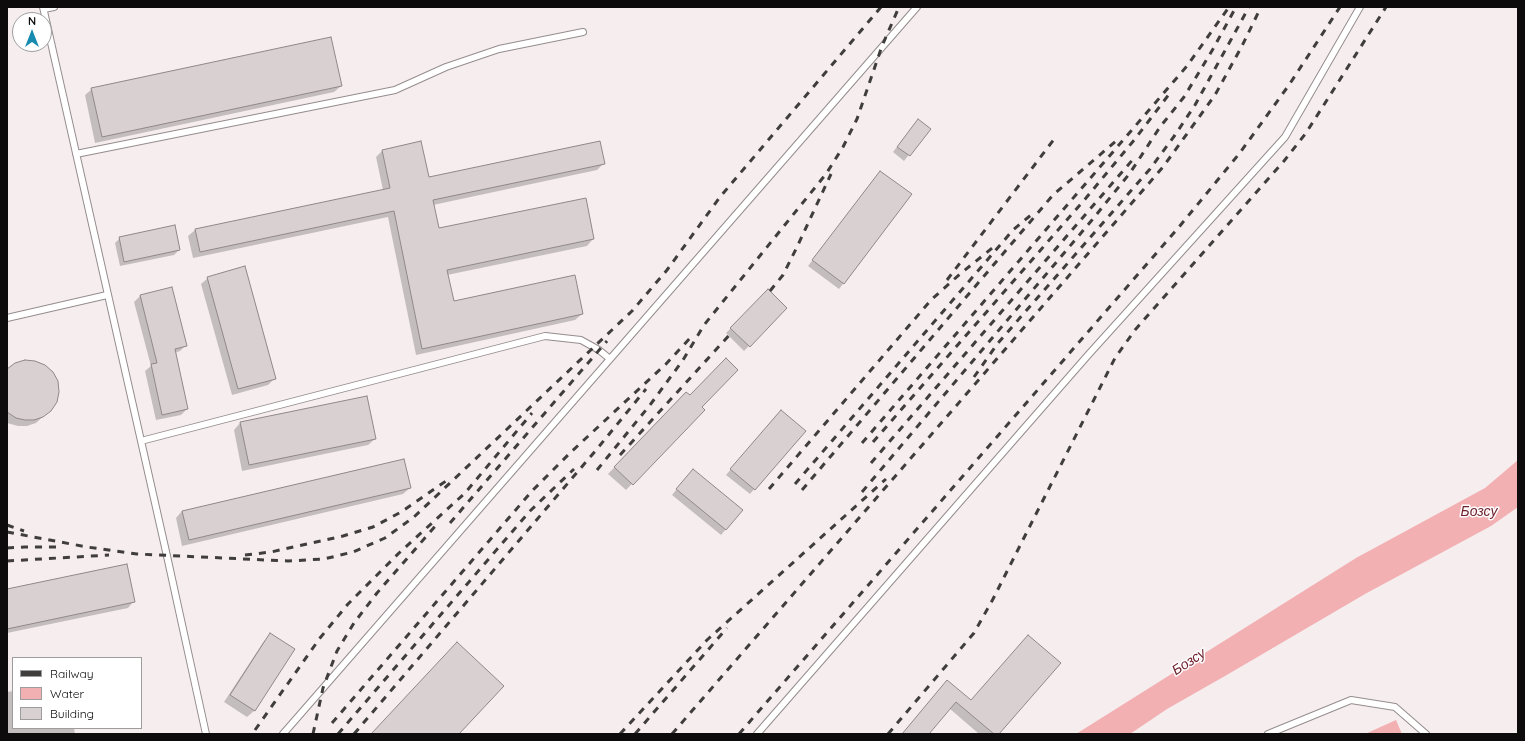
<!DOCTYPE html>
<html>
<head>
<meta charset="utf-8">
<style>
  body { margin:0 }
  #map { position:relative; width:1525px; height:741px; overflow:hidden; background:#f6edee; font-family:Quicksand,sans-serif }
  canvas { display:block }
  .frame { position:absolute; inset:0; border:8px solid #0d0b0b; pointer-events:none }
  .legend { position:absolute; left:12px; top:657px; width:130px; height:72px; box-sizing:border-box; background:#fff; border:1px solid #9e9d9d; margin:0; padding:5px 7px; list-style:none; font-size:12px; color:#0d0b0b }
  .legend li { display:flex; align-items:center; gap:8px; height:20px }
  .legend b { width:20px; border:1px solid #9e9d9d }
  .north { position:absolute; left:12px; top:12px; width:40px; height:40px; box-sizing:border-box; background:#fff; border:1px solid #9e9d9d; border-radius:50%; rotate:0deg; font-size:11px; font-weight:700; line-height:16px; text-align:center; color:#0d0b0b }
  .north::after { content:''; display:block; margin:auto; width:14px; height:18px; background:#168baf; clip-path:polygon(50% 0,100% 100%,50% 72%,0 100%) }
</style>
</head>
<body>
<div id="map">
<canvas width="1525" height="741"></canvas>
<div class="frame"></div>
<ul class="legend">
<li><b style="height:5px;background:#403d3d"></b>Railway</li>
<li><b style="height:11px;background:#f2b0b3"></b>Water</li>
<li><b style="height:11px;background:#d9d1d1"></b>Building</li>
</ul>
<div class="north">N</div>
</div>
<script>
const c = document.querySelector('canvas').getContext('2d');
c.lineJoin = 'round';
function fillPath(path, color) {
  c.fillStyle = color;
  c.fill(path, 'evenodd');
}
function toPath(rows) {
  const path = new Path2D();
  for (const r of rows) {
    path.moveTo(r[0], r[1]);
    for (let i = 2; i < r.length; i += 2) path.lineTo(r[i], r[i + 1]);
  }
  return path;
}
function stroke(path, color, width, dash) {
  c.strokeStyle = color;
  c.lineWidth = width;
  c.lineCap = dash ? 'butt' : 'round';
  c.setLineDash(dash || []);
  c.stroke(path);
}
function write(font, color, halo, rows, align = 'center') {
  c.font = font + ' Quicksand,sans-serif';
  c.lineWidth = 3;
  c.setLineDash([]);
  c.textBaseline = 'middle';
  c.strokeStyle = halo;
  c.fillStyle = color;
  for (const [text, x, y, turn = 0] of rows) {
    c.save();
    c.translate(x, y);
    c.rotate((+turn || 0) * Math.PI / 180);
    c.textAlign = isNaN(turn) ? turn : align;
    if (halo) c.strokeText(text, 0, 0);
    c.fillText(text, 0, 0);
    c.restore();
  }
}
const water = toPath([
  [1518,460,1518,507,1491,526,1365,594,1225,676,1167,709,1130,734,1076,734,1356,558,1485,488],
  [1396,720,1402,734,1365,734]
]);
const shadow = toPath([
  [341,86,334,92,95,143,85,95,92,89],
  [918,120,929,129,904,161,893,152],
  [383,150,428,178,604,163,597,170,433,205,438,230,593,239,587,246,447,275,453,302,582,314,575,320,416,355,388,217,193,258,188,236,195,230,383,190,376,157],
  [880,172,911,195,839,289,808,266],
  [120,238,179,250,174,255,120,266,115,243],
  [208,278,275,378,268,385,232,395,201,284],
  [768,291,786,308,744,351,726,333],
  [140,296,186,345,180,351,175,353,187,409,181,415,156,420,145,371,151,366,134,302],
  [7,370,50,410,36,423,27,426,18,426,7,423],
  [686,393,704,410,626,490,608,474],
  [776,416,804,431,750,494,726,475],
  [240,423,375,439,368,445,242,471,234,430],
  [688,475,742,510,721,535,672,495],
  [410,488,403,494,182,546,176,518,182,511],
  [7,590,134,601,128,608,7,633],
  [271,635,294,650,254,711,247,717,224,702,264,641],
  [941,688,971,701,998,734,979,734,949,708,928,734,902,734],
  [13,691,13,728,74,728,75,734,7,734,7,692]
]);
const building = toPath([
  [331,37,342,86,102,137,91,88,331,37],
  [918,119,931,129,910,156,897,147,918,119],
  [421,141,429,177,600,141,605,164,433,200,439,228,586,198,594,239,447,270,454,301,575,275,583,314,422,349,394,211,200,252,195,229,390,188,382,150,421,141],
  [880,171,912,194,844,284,812,260,880,171],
  [175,225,180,250,124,262,119,237,175,225],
  [245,266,276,379,238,389,207,277,245,266],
  [172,287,187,346,175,349,188,409,162,415,151,364,157,363,140,295,172,287],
  [768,289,787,308,750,347,730,328,768,289],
  [726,358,738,370,702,407,705,410,633,485,614,467,686,392,690,395,726,358],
  [25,360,35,361,45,365,53,372,58,381,59,392,57,402,51,411,43,417,34,420,25,420,16,418,7,412,7,369,15,363,25,360],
  [367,396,376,439,249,465,240,422,367,396],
  [781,410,806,431,755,490,730,469,781,410],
  [404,459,411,488,189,540,182,511,404,459],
  [693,469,743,510,726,530,676,489,693,469],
  [127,564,135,602,7,629,7,589,127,564],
  [270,633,295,649,255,711,230,695,270,633],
  [1028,635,1061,663,999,734,994,734,956,702,929,734,902,734,947,680,971,700,1028,635],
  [457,642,504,686,459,734,371,734,457,642]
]);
const service = toPath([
  [43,7,167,556,206,734],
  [44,9,54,7],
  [76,154,395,90,446,67,499,49,583,32],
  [7,318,107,295],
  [141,441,545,336,581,340,599,350,610,359],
  [283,734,917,7],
  [757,734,1089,354,1285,137,1360,7],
  [1268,734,1351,700,1395,707,1426,734]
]);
const rail = toPath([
  [947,280,1055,138],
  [770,291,783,275,797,247,831,174],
  [974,377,998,343,1150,169,1175,135,1195,105,1249,7],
  [873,442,1086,198,1135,139,1170,93],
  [862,443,1187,66,1229,7],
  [620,455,733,331],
  [871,463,1135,157],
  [597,470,650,405,683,360,704,325,826,174,843,147,857,119,882,46,899,7],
  [795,484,1013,230,1031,215],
  [769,489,931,300,960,274,996,245],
  [802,490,1053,195,1116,141],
  [862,492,1092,220,1130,173,1160,127,1184,97,1213,49,1236,7],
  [450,523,607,341],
  [7,525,24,531],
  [7,532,87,547,137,554,288,561,324,559,353,552,385,538,414,517,632,311,667,270,720,197,881,7],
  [7,548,25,547,63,547],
  [245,555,271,552,343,536,373,527,401,512,446,481],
  [7,561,109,555],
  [332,723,532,491,571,452,666,364,692,336],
  [255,730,320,638,348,604,399,553,465,493,532,413],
  [313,734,323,688,337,651,354,623,377,593,438,523],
  [338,734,530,511,574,469],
  [354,734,597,449,646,389],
  [620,734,707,640,886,479],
  [635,734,727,628],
  [672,734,1163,167,1215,95,1242,46,1261,7],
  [739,734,1179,227,1239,154,1289,85,1340,7],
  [888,734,974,633,993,599,1115,358,1135,330,1284,161,1306,133,1386,7]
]);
const waterNames = [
  ["Бозсу",1479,512],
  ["Бозсу",1189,662,-33]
];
fillPath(water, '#f2b0b3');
fillPath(shadow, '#0003');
fillPath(building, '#d9d1d1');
stroke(building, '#908888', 1);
stroke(service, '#958d8d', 8);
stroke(service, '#fff', 6);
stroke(rail, '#403d3d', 3, [7, 7]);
write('italic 14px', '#6f222e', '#fff', waterNames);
</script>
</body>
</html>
